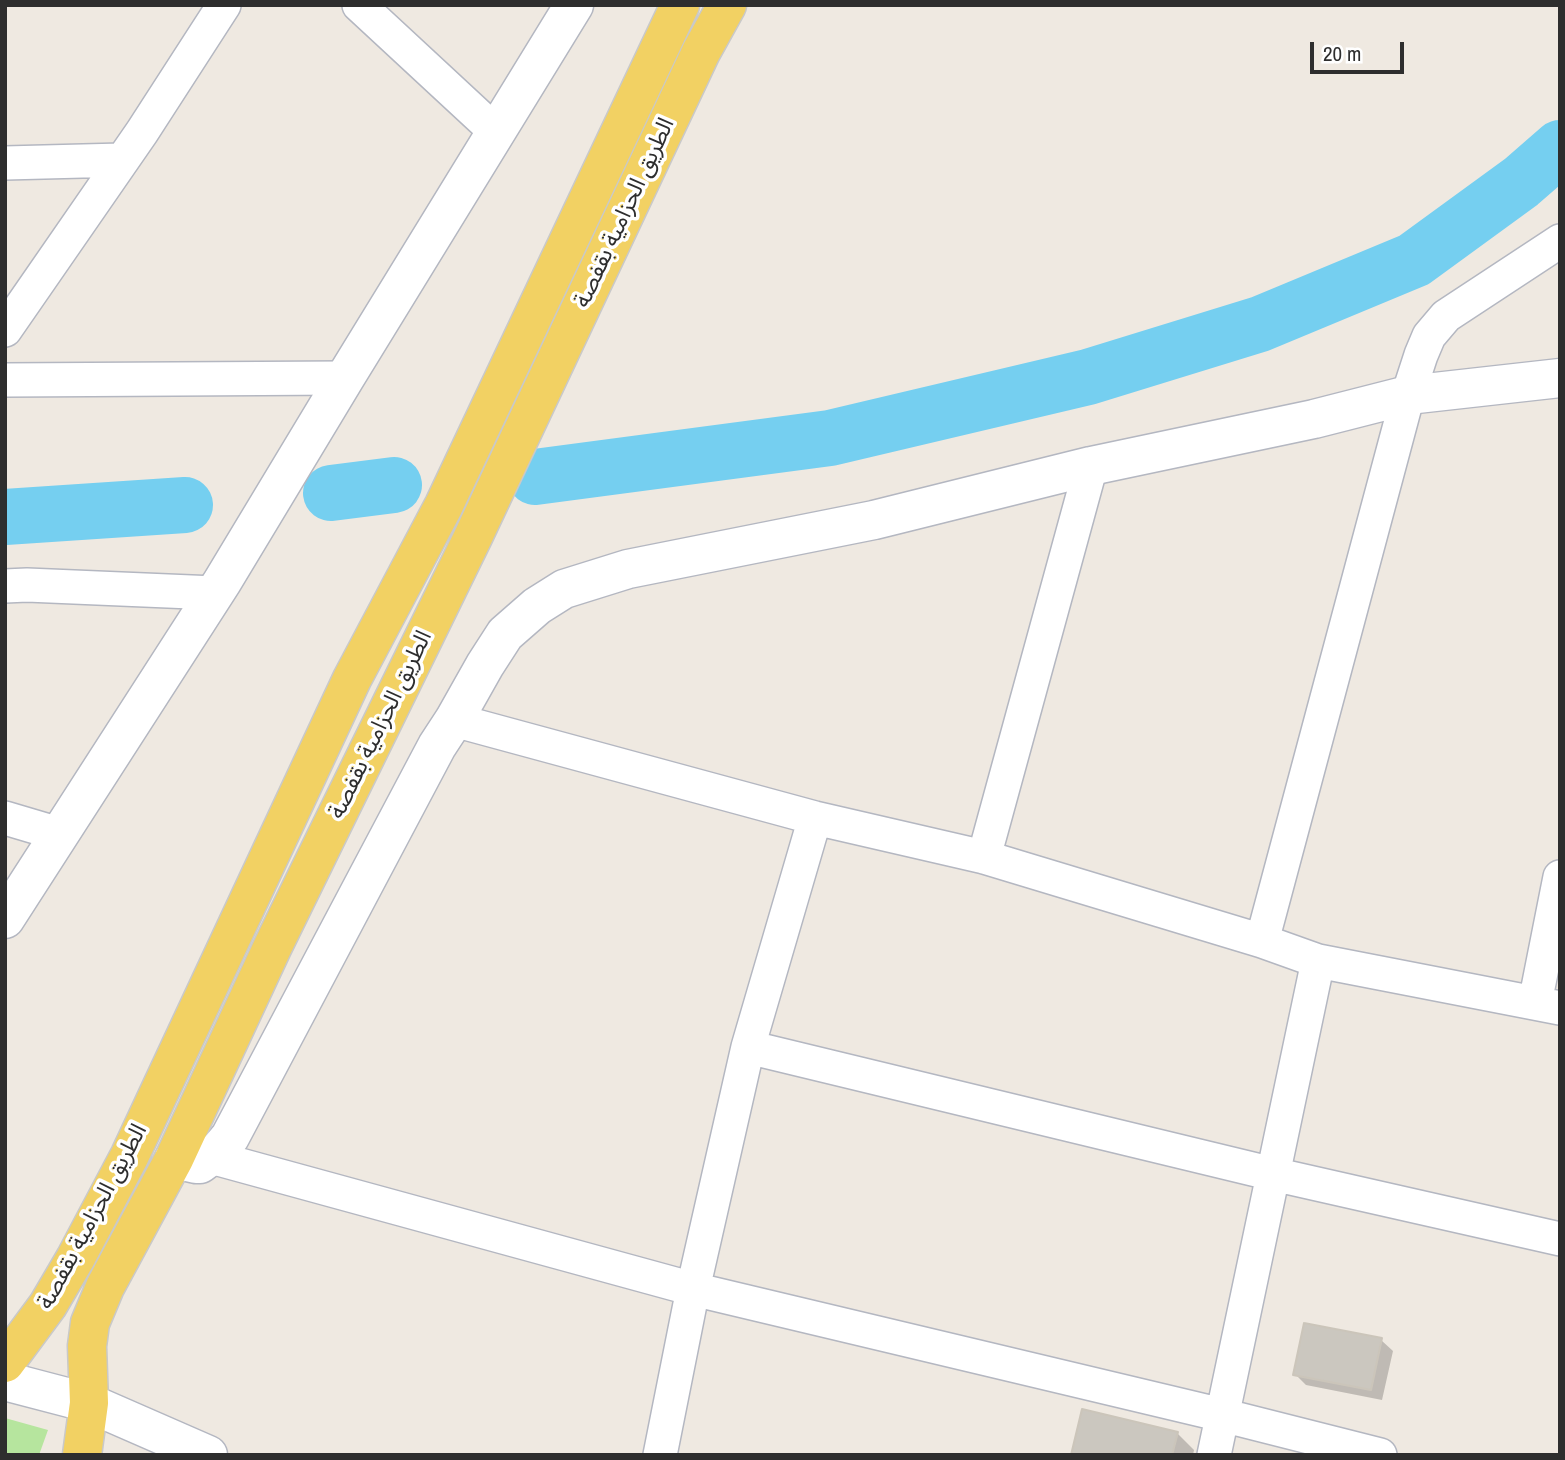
<!DOCTYPE html>
<html>
<head>
<meta charset="utf-8">
<style>
  body { margin:0 }
  #map { position:relative; width:1565px; height:1460px; overflow:hidden; background:#efe9e1; font-family:"Archivo Narrow",sans-serif }
  canvas { display:block }
  .frame { position:absolute; inset:0; border:7px solid #2e2e2e; pointer-events:none }
  .scale { position:absolute; left:1310px; top:42px; width:94px; height:32px; box-sizing:border-box; border:4px solid #2e2e2e; border-top:0; padding-left:9px; font-size:21px; line-height:24px; white-space:nowrap; color:#2e2e2e; -webkit-text-stroke:5px #fff; paint-order:stroke }
</style>
</head>
<body>
<div id="map">
<canvas width="1565" height="1460"></canvas>
<div class="frame"></div>
<div class="scale">20 m</div>
</div>
<script>
const c = document.querySelector('canvas').getContext('2d');
c.lineJoin = 'round';
function fillPath(path, color) {
  c.fillStyle = color;
  c.fill(path, 'evenodd');
}
function toPath(rows) {
  const path = new Path2D();
  for (const r of rows) {
    path.moveTo(r[0], r[1]);
    for (let i = 2; i < r.length; i += 2) path.lineTo(r[i], r[i + 1]);
  }
  return path;
}
function stroke(path, color, width, dash) {
  c.strokeStyle = color;
  c.lineWidth = width;
  c.lineCap = dash ? 'butt' : 'round';
  c.setLineDash(dash || []);
  c.stroke(path);
}
function write(font, color, halo, rows, align = 'center') {
  c.font = font + ' "Archivo Narrow","Noto Sans Arabic",sans-serif';
  c.lineWidth = 7;
  c.setLineDash([]);
  c.textBaseline = 'middle';
  c.strokeStyle = halo;
  c.fillStyle = color;
  for (const [text, x, y, turn = 0] of rows) {
    c.save();
    c.translate(x, y);
    c.rotate((+turn || 0) * Math.PI / 180);
    c.textAlign = isNaN(turn) ? turn : align;
    if (halo) c.strokeText(text, 0, 0);
    c.fillText(text, 0, 0);
    c.restore();
  }
}
const green = toPath([
  [5,1418,48,1430,39,1455,5,1455]
]);
const shadow = toPath([
  [1381,1340,1393,1351,1382,1400,1306,1385,1295,1374],
  [1177,1433,1194,1450,1193,1455,1072,1455]
]);
const river = toPath([
  [535,477,830,438,1088,377,1260,324,1414,260,1521,182,1560,148],
  [331,493,394,485],
  [5,517,185,505]
]);
const building = toPath([
  [1304,1323,1382,1338,1371,1390,1293,1375,1304,1323],
  [1082,1409,1178,1432,1172,1455,1071,1455,1082,1409]
]);
const minor = toPath([
  [359,5,496,132],
  [5,163,122,160],
  [5,330,142,132,224,5],
  [5,380,345,378],
  [5,586,27,585,215,593],
  [454,720,815,818,984,857,1262,941,1318,961,1560,1008],
  [5,818,59,834],
  [984,857,1091,466],
  [1262,941,1408,395,1421,355,1429,336,1446,316,1560,241],
  [1535,1003,1560,877],
  [748,1047,1273,1174,1560,1239],
  [211,1157,693,1289,1222,1415,1380,1455],
  [660,1455,693,1289,748,1047,815,818],
  [1214,1455,1318,961]
]);
const tertiary = toPath([
  [5,919,222,582,345,378,574,5],
  [174,1159,196,1164,200,1164,219,1150,230,1137,437,746,454,720,485,665,505,634,537,606,564,589,628,569,874,520,1091,466,1314,419,1408,395,1560,378],
  [5,1381,89,1403,208,1455]
]);
const primary = toPath([
  [5,1363,48,1305,75,1259,130,1155,352,679,444,505,680,5],
  [82,1455,89,1403,87,1346,90,1323,105,1287,174,1159,272,948,473,537,701,52,727,5]
]);
const streetNames = [
  ["الطريق الحزامية بقفصة",625,213,-65],
  ["الطريق الحزامية بقفصة",381,725,-64],
  ["الطريق الحزامية بقفصة",93,1217,-62]
];
fillPath(green, '#b6e59e');
fillPath(shadow, '#0003');
stroke(river, '#75cff0', 56);
fillPath(building, '#cbc7bf');
stroke(building, '#cbc5ba', 2);
stroke(minor, '#b4b7c1', 36);
stroke(tertiary, '#b4b7c1', 41);
stroke(primary, '#c9c9c9', 41);
stroke(minor, '#fff', 33);
stroke(tertiary, '#fff', 38);
stroke(primary, '#f2d163', 38);
write('23px', '#2e2e2e', '#fff', streetNames);
</script>
</body>
</html>
